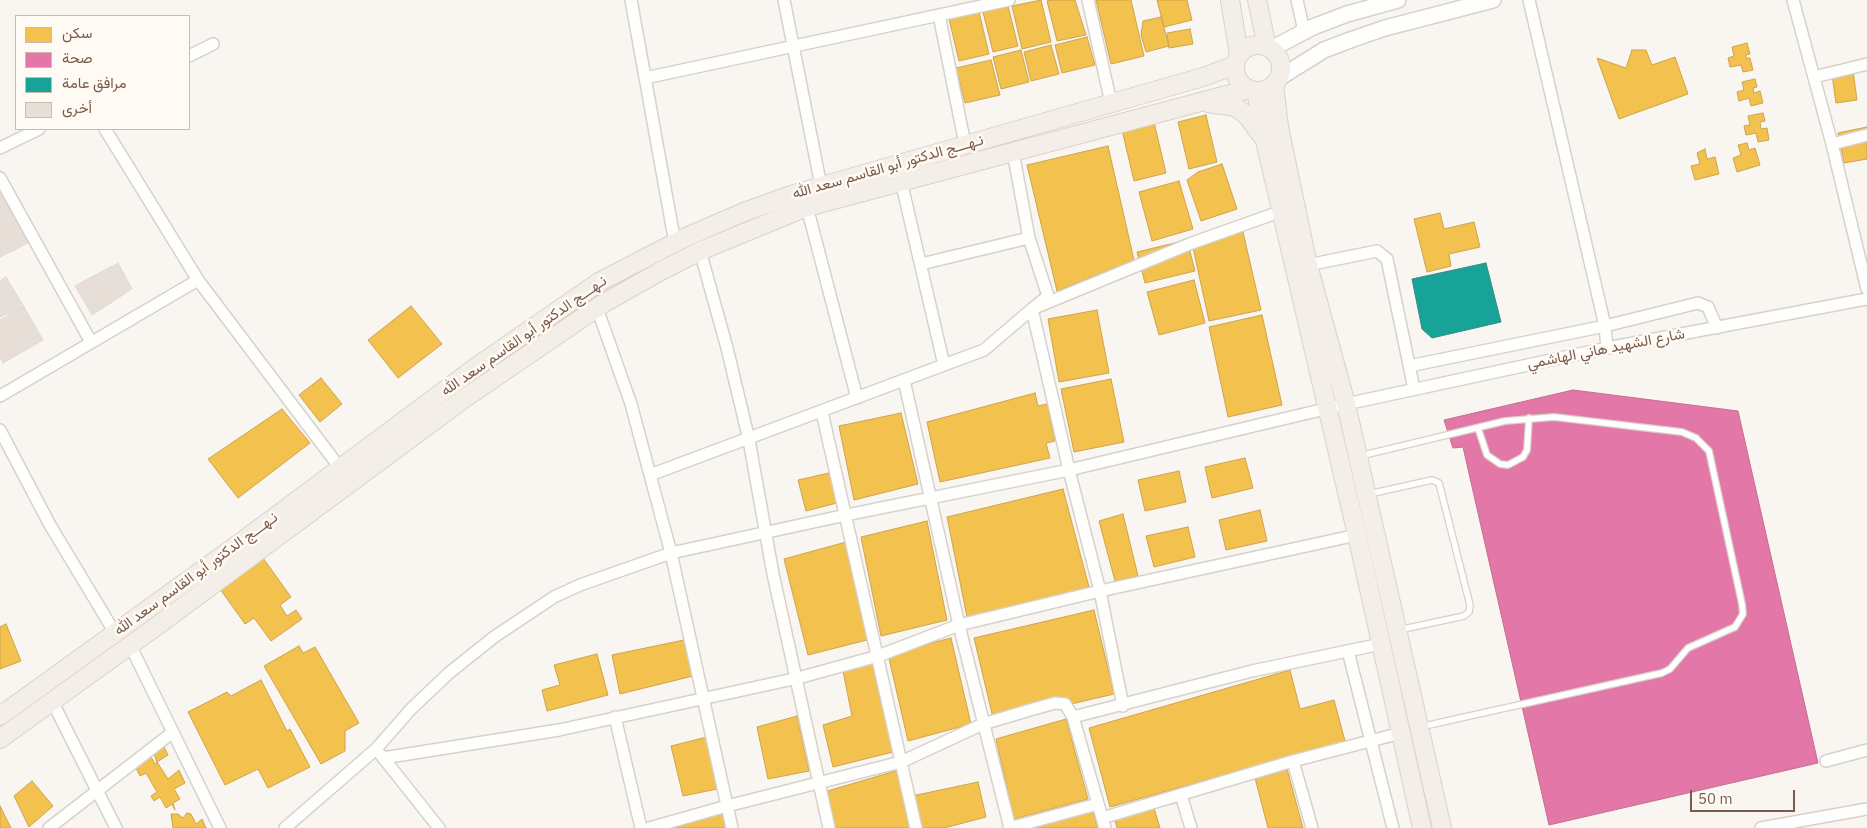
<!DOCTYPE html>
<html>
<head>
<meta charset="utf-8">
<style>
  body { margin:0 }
  #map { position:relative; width:1867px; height:828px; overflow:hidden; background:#f9f5f0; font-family:"IBM Plex Sans",Vazirmatn,sans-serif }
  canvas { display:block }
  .legend { position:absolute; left:15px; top:15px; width:175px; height:115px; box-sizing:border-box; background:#fffaf3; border:1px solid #cabbb1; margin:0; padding:6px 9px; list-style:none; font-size:15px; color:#7a5c4d }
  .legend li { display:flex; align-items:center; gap:10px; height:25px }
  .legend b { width:25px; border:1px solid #cabbb1 }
  .scale { position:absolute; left:1690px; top:790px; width:105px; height:22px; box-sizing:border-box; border:2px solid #7a5c4d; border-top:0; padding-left:6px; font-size:15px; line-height:18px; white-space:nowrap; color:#7a5c4d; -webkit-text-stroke:4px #fffaf3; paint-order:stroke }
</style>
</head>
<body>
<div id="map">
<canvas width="1867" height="828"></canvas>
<ul class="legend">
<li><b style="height:14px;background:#f2c14e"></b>سكن</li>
<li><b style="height:14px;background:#e377a8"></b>صحة</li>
<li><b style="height:14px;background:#17a398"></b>مرافق عامة</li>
<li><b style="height:14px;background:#e6ded7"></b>أخرى</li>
</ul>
<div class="scale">50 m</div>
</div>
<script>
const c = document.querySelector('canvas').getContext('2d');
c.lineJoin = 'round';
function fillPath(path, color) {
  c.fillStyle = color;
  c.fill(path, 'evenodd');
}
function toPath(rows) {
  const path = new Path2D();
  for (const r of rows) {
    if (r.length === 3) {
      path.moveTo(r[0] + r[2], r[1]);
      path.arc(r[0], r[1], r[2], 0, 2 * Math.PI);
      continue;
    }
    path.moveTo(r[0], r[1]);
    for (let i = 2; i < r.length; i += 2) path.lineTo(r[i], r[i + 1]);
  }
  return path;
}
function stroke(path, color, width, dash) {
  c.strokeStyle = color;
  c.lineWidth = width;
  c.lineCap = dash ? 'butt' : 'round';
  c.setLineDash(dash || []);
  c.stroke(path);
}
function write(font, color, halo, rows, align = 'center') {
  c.font = font + ' "IBM Plex Sans",Vazirmatn,sans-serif';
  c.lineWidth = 5;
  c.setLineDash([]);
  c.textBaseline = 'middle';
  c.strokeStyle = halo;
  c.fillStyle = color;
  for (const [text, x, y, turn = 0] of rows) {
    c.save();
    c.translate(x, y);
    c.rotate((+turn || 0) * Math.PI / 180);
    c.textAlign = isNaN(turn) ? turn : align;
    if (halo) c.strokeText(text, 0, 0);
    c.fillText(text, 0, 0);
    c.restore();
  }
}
const homes = toPath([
  [1041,0,1051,42,1022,49,1012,6,1041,0],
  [1052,0,1075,0,1086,35,1057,41,1047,1,1052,0],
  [1096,0,1131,0,1144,56,1111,64,1096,0],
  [1157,0,1187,0,1192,20,1164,27,1157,0],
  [1008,6,1018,46,993,52,983,12,1008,6],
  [979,12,989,54,959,61,949,19,979,12],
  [1161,17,1169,46,1146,52,1141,35,1143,21,1161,17],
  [1190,29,1193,44,1169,48,1167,33,1190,29],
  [1087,37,1095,65,1062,73,1055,45,1087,37],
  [1747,43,1750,54,1746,55,1746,58,1750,58,1753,70,1743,72,1741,65,1730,67,1728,58,1734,56,1732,47,1747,43],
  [1051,45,1059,74,1031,81,1024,52,1051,45],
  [1021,50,1029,82,1001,89,993,57,1021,50],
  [1632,50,1646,50,1652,65,1675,57,1688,94,1619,119,1597,58,1626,68,1632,50],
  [991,60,1000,95,965,103,956,68,991,60],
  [1831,67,1853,71,1857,100,1836,103,1831,67],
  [1755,79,1757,87,1753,88,1754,93,1760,91,1763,103,1751,106,1749,98,1739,101,1737,92,1744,90,1742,82,1755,79],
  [1763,113,1765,121,1760,122,1761,129,1767,128,1769,140,1758,142,1756,133,1746,135,1744,126,1750,125,1748,116,1763,113],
  [1206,115,1217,162,1189,169,1178,122,1206,115],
  [1154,122,1166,173,1134,181,1122,130,1154,122],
  [1867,127,1867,159,1844,163,1838,133,1867,127],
  [1747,143,1749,150,1755,148,1760,165,1737,172,1733,158,1741,155,1738,145,1747,143],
  [1108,146,1134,260,1057,291,1027,165,1108,146],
  [1705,149,1707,159,1715,157,1719,174,1695,180,1691,166,1700,164,1697,153,1705,149],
  [1222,164,1237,209,1201,221,1187,180,1198,172,1222,164],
  [1179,181,1193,229,1152,241,1139,192,1179,181],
  [1440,213,1444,229,1474,222,1480,247,1449,254,1451,266,1427,272,1414,219,1440,213],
  [1243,232,1261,310,1209,321,1192,243,1243,232],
  [1187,240,1195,271,1145,283,1137,252,1187,240],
  [1194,280,1205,323,1159,335,1147,292,1194,280],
  [411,306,442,344,398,378,368,340,411,306],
  [1097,310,1109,373,1059,382,1048,319,1097,310],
  [1262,315,1282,405,1228,417,1209,327,1262,315],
  [321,378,342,404,320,422,299,395,321,378],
  [1111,379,1124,442,1074,452,1061,389,1111,379],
  [1035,393,1038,406,1047,404,1055,441,1046,443,1050,458,940,482,927,422,1035,393],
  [282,409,310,443,238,498,208,459,282,409],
  [901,413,918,484,854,500,839,426,901,413],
  [1245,458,1253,488,1212,498,1205,467,1245,458],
  [1179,471,1186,502,1145,511,1138,480,1179,471],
  [829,473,837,503,806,511,798,480,829,473],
  [1063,489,1089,587,967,617,947,517,1063,489],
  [1260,510,1267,541,1226,550,1219,520,1260,510],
  [1123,514,1138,576,1115,581,1099,521,1123,514],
  [927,521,947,620,881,636,861,537,927,521],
  [1188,527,1195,557,1154,567,1146,536,1188,527],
  [846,542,867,640,808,655,784,559,846,542],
  [258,551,291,597,280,605,287,616,296,610,302,619,271,641,254,618,245,624,215,582,258,551],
  [1094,610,1114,694,994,722,974,638,1094,610],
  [6,624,21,661,0,669,0,627,6,624],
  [951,638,971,724,908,741,888,654,951,638],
  [684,640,693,676,620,694,612,655,684,640],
  [299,646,303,653,315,647,359,723,345,731,345,751,321,764,264,666,299,646],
  [597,654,608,695,547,711,542,690,560,685,554,665,597,654],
  [872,663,893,752,833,767,823,725,852,716,843,671,872,663],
  [1290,670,1300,709,1334,700,1345,741,1110,807,1089,728,1290,670],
  [261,680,287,731,290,729,310,767,268,788,258,769,225,785,188,712,227,692,231,696,261,680],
  [797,716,809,771,768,779,757,727,797,716],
  [1066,719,1088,799,1014,819,996,739,1066,719],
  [711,736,722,788,683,796,671,746,711,736],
  [164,747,168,755,157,762,168,779,179,770,185,783,174,789,180,799,173,803,175,810,172,804,166,808,160,797,154,801,151,796,157,792,146,773,140,776,135,766,151,757,155,764,157,763,154,753,164,747],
  [1287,769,1303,828,1268,828,1255,778,1287,769],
  [899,770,913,828,834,828,824,792,899,770],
  [32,781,53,806,29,827,14,796,32,781],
  [978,782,986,817,944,828,920,828,912,796,978,782],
  [0,806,11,828,0,828,0,806],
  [1154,808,1160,828,1117,828,1115,820,1154,808],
  [1092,809,1098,828,1027,828,1092,809],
  [187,813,191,814,196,824,202,819,206,828,173,828,171,814,178,814,183,818,187,813],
  [725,813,729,828,673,828,725,813]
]);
const health = toPath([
  [1573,390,1738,411,1818,763,1549,825,1463,447,1453,448,1444,420,1573,390]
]);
const public = toPath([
  [1486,263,1501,322,1432,338,1422,329,1412,279,1486,263]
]);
const building = toPath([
  [0,170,34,240,0,257,0,170],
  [118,263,132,289,92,315,75,286,118,263],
  [6,277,24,307,0,317,0,281,6,277],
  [24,307,43,340,3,363,0,357,0,320,24,307]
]);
const lane = toPath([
  [1478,428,1487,455,1500,464,1508,465,1523,457,1527,450,1529,418],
  [1360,456,1505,421,1554,417,1682,432,1696,438,1709,451,1742,604,1743,614,1735,627,1688,648,1670,669,1662,673,1420,727],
  [1369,494,1432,480,1439,483,1470,605,1469,612,1464,616,1399,630]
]);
const street = toPath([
  [631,0,675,243],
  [784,0,821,186],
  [1088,0,1111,103],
  [1297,0,1304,31],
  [1529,0,1605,326,1607,348],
  [1793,0,1832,144,1867,289],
  [939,15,965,144],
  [189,56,213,44],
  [1814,77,1867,64],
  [645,78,1009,0],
  [105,129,198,280,340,468],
  [1832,144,1867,135],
  [0,148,39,129],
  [1013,152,1029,238,1048,296,1032,309,1069,470,1100,591,1123,706],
  [0,178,91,342],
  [901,181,944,365],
  [807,207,857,398],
  [700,251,727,348,749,440,773,574,829,828],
  [921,264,1029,238],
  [1308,265,1377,251,1387,259,1414,389],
  [597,308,631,404,671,553,846,515,1069,470,1346,404,1607,348,1867,299],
  [1409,366,1605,326,1698,303,1708,307,1717,328],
  [904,380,959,625,1010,828],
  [0,396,198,280],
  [822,412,916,828],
  [0,430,50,525,115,633],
  [650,475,984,350,1032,309,1192,243,1282,211],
  [130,645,220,828],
  [1348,651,1393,828],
  [52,701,116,828],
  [615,717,641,828],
  [381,755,439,828],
  [383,758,559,730,798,678,878,656,959,625,1100,591,1357,535],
  [1293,761,1312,828],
  [1826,761,1867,750],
  [1181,795,1191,828],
  [1102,818,1293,761,1401,733],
  [49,828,173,732],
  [285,828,376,749,411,709,449,673,494,637,554,597,580,585,671,553,732,828],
  [649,828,727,806,901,762,983,724,1030,710,1055,703,1065,704,1073,717],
  [1009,828,1098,804],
  [1105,828,1073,717,1252,671,1381,644],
  [1761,828,1867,809]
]);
const secondary = toPath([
  [1271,49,1313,27,1347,14,1398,0],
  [1279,78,1324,50,1353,39,1385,28,1493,0]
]);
const primary = toPath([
  [1230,0,1239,54],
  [1257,0,1267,47],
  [1258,68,23],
  [1274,85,1279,127,1308,265,1346,404,1442,828],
  [1256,91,1265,141,1357,535,1422,828],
  [1208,103,1236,107,1247,116,1261,135],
  [0,716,241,542,476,367,599,282,686,237,744,212,794,194,1203,77,1235,65],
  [0,739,161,623,465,398,604,303,661,271,700,251,807,207,1249,89]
]);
const streetNames = [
  ["نـهـــج الدكتور أبو القاسم سعد الله",888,167,-16],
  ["نـهـــج الدكتور أبو القاسم سعد الله",524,336,-35],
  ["شارع الشهيد هاني الهاشمي",1606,349,-11],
  ["نـهـــج الدكتور أبو القاسم سعد الله",196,574,-36]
];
fillPath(homes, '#f2c14e');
stroke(homes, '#cea34e', 1);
fillPath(health, '#e377a8');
stroke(health, '#c46f8d', 1);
fillPath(public, '#17a398');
stroke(public, '#358e82', 1);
fillPath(building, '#e6ded7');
stroke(building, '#e2d8d2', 1);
stroke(lane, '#d7d1cb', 8);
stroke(street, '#d7d1cb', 14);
stroke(secondary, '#d9d2cb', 18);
stroke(primary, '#dad1cc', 20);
stroke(lane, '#fefefd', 5.5);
stroke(street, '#fefefd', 11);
stroke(secondary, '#fefefd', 15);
stroke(primary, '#f3eee8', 18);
write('15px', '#7a5c4d', '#fffaf3', streetNames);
</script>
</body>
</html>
